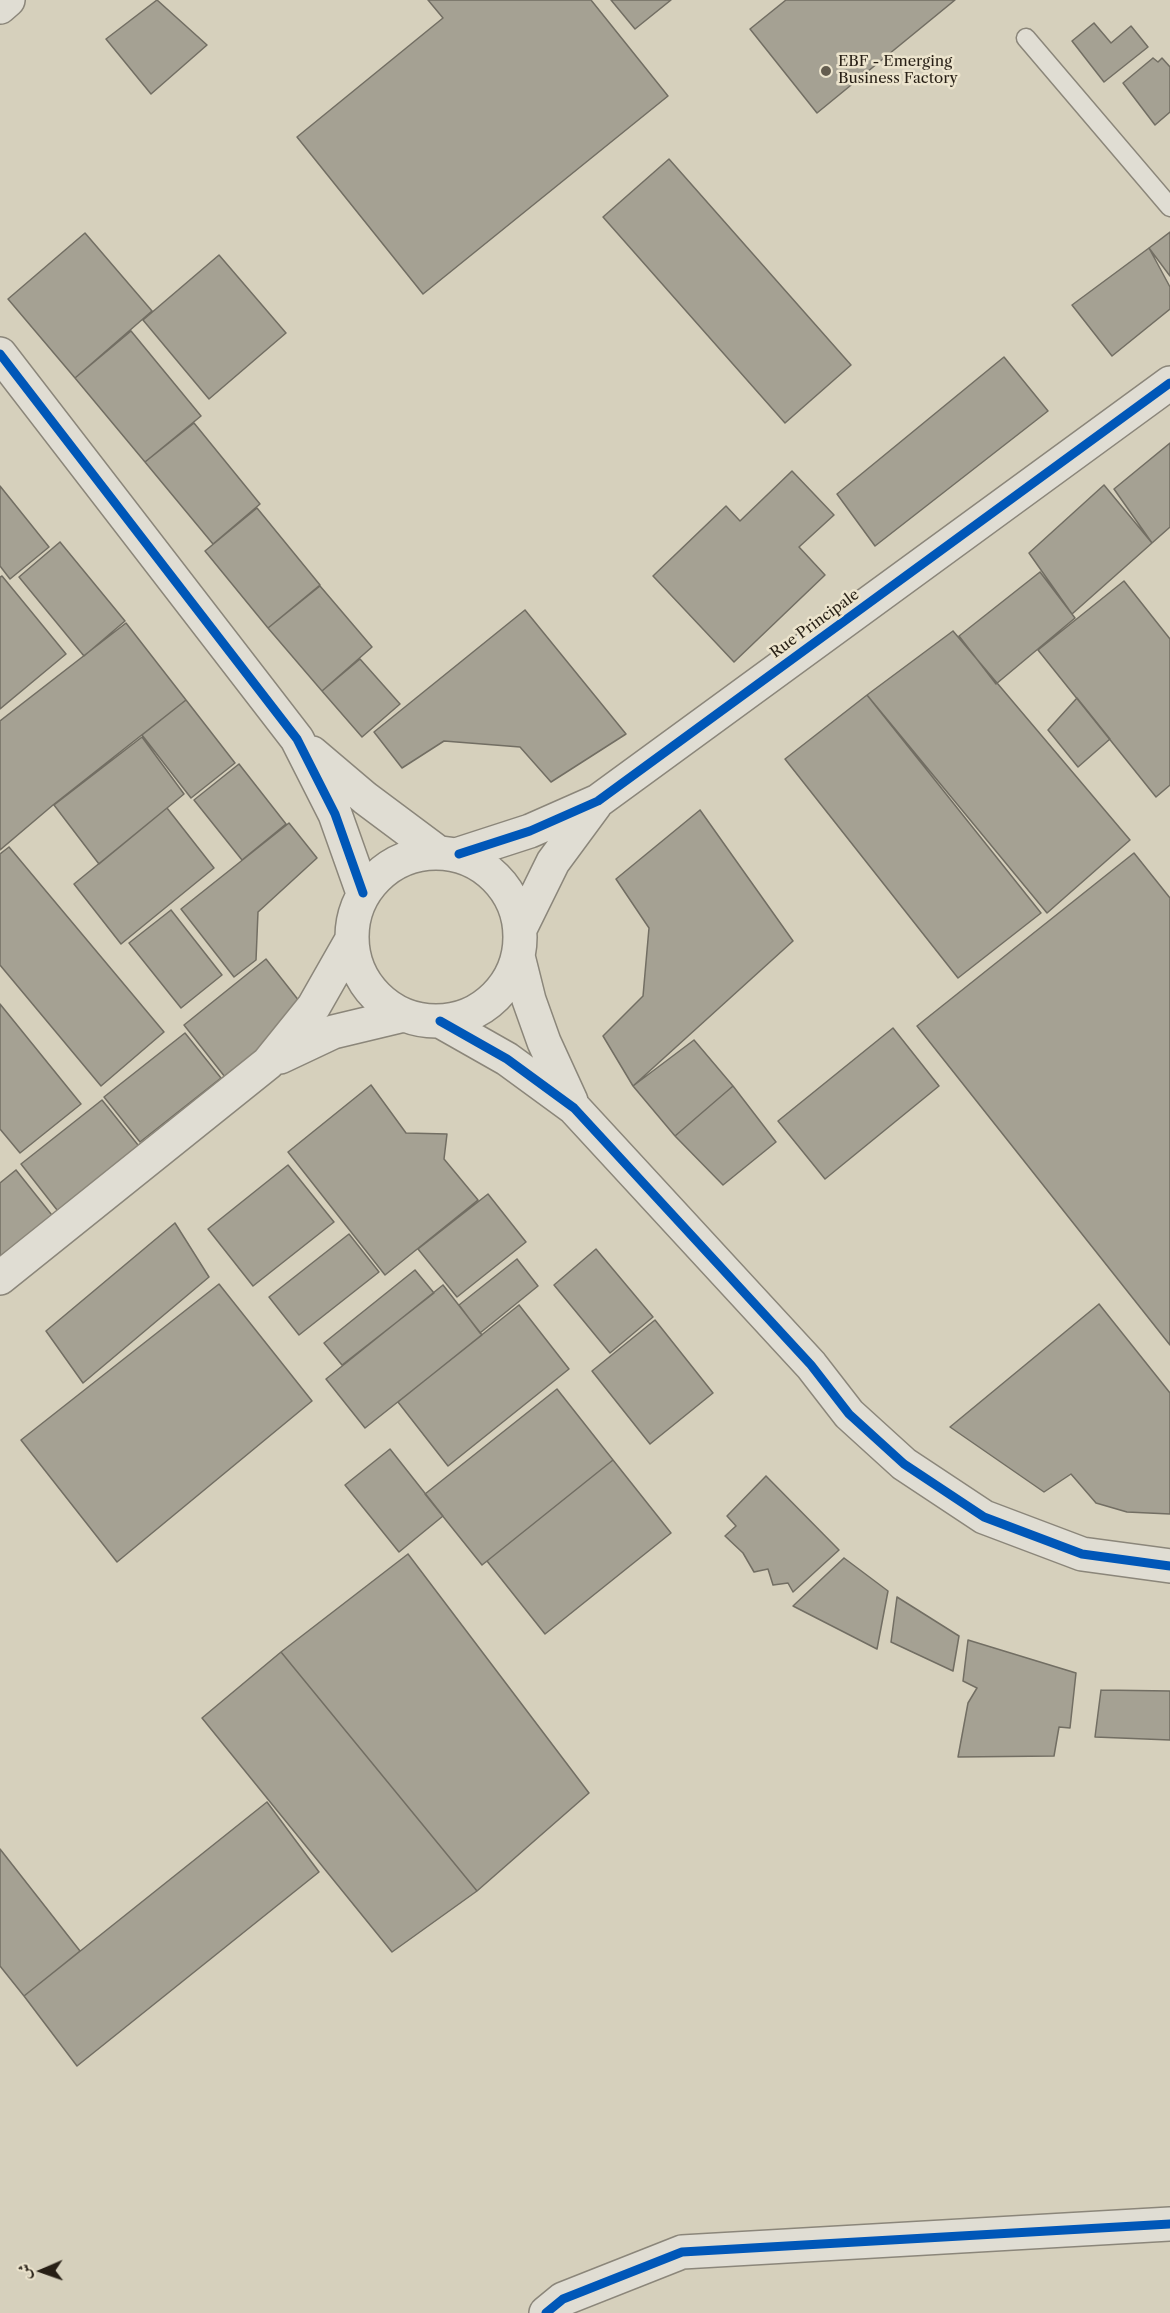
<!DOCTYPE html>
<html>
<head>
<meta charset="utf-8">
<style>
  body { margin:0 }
  #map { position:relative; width:1170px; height:2313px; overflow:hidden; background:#d6d0bc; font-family:"Libre Caslon Text",Amiri,serif }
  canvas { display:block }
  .north { position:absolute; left:12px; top:2241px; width:60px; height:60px; -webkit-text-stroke:4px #ece4cd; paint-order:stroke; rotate:268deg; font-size:16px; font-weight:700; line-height:24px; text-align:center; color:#271f15 }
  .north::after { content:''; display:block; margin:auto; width:21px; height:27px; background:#271f15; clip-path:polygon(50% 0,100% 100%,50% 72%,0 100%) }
</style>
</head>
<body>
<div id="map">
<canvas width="1170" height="2313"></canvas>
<div class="north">ش</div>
</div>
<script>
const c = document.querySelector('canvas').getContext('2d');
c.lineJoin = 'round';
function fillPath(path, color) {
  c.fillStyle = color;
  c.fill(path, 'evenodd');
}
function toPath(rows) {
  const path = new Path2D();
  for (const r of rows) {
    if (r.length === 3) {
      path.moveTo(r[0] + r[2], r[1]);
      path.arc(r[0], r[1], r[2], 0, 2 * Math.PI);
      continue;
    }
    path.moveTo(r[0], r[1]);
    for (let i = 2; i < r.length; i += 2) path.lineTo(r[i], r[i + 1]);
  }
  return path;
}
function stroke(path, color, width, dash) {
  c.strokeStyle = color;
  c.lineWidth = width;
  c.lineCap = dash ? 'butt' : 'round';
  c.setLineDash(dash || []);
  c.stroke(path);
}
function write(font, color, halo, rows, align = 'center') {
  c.font = font + ' "Libre Caslon Text",serif';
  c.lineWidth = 5;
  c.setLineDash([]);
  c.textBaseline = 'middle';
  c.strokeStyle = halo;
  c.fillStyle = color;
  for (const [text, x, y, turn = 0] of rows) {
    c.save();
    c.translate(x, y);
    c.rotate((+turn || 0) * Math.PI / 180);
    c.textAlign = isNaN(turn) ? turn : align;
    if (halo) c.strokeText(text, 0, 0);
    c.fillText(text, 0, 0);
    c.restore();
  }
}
const building = toPath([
  [157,0,207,45,151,94,106,39,157,0],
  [428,0,591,0,668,96,423,294,297,137,443,18,428,0],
  [611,0,671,0,635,29,611,0],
  [786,0,955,0,817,113,750,29,786,0],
  [1094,23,1111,43,1131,26,1148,47,1104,82,1072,41,1094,23],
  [1153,58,1158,62,1162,58,1170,67,1170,112,1155,125,1123,83,1153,58],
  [669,159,851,365,785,423,603,217,669,159],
  [1170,232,1170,276,1149,248,1170,232],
  [85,233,152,311,75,378,8,299,85,233],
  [1149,248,1170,287,1170,309,1112,356,1072,305,1149,248],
  [219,255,286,333,209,399,143,320,219,255],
  [131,331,201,416,145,462,75,378,131,331],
  [1004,357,1048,411,875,546,837,494,1004,357],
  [194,423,260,504,213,544,145,462,194,423],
  [1170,443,1170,527,1152,543,1114,489,1170,443],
  [792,471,834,515,799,547,825,575,734,662,653,576,726,506,740,521,792,471],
  [1104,485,1152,543,1072,614,1029,553,1104,485],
  [0,486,49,547,10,579,0,566,0,486],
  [257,508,320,585,268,628,205,551,257,508],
  [60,542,125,621,84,656,19,577,60,542],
  [1040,572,1075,618,996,684,959,636,1040,572],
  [2,576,66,654,0,709,0,577,2,576],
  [1124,581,1170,639,1170,785,1156,797,1038,650,1124,581],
  [320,586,372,647,322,691,268,628,320,586],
  [525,610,626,734,551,782,520,747,444,741,402,768,374,732,525,610],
  [126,623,186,700,53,805,0,850,0,721,126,623],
  [953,631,1130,840,1047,913,867,695,953,631],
  [360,659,400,704,362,737,322,691,360,659],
  [867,695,1041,913,958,978,785,759,867,695],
  [1077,698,1110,739,1078,767,1048,730,1077,698],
  [186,700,235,763,191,798,142,735,186,700],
  [142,737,184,794,99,864,54,805,142,737],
  [239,764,286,824,242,860,194,800,239,764],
  [167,808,214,868,121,944,74,884,167,808],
  [700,810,793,941,633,1086,603,1036,643,996,649,928,616,879,700,810],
  [289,823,317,858,258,912,256,960,234,977,181,909,289,823],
  [9,847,164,1032,101,1086,0,965,0,854,9,847],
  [1134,853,1170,898,1170,1345,917,1026,1134,853],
  [171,910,222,975,181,1008,129,943,171,910],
  [266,959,307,1011,225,1077,184,1025,266,959],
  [0,1004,81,1104,20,1153,0,1129,0,1004],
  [893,1028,939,1086,825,1179,778,1121,893,1028],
  [185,1033,221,1078,140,1142,104,1097,185,1033],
  [694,1040,733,1086,675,1136,633,1086,694,1040],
  [371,1085,406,1133,447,1134,444,1159,478,1200,385,1275,288,1152,371,1085],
  [733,1086,776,1142,723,1185,675,1136,733,1086],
  [102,1100,142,1150,61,1215,21,1164,102,1100],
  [288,1165,334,1222,253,1286,208,1229,288,1165],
  [16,1170,55,1219,0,1263,0,1183,16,1170],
  [488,1194,526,1242,457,1297,418,1249,488,1194],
  [175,1223,209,1277,83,1383,46,1331,175,1223],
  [349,1234,379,1272,299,1335,269,1297,349,1234],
  [596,1249,653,1317,610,1353,554,1285,596,1249],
  [517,1259,538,1286,480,1333,459,1305,517,1259],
  [415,1270,434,1293,342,1365,324,1343,415,1270],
  [219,1284,312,1401,117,1562,21,1440,219,1284],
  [443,1285,482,1335,365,1428,326,1379,443,1285],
  [1099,1304,1170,1393,1170,1514,1127,1512,1096,1503,1071,1474,1044,1492,950,1427,1099,1304],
  [519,1305,569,1369,448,1466,398,1402,519,1305],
  [655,1320,713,1393,650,1444,592,1371,655,1320],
  [557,1389,613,1460,482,1565,425,1494,557,1389],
  [390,1449,443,1516,399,1552,345,1485,390,1449],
  [613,1460,671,1533,545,1634,487,1561,613,1460],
  [766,1476,839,1550,793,1592,788,1583,773,1585,768,1569,754,1572,743,1553,725,1536,736,1526,727,1516,766,1476],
  [408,1554,589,1793,477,1891,281,1652,408,1554],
  [844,1558,888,1591,877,1649,793,1606,844,1558],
  [897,1597,959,1636,953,1671,891,1642,897,1597],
  [968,1640,1076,1673,1070,1728,1059,1727,1054,1756,958,1757,968,1703,977,1688,963,1681,968,1640],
  [281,1652,477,1891,392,1952,202,1718,281,1652],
  [1101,1690,1170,1691,1170,1740,1095,1737,1101,1690],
  [267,1802,319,1872,77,2066,24,1996,267,1802],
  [0,1849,80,1951,24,1996,0,1966,0,1849]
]);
const service = toPath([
  [1026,38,1170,207]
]);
const minor = toPath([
  [0,7,8,0],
  [0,354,297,739,335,814,363,893],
  [312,753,365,798,436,851],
  [436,937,84],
  [459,854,530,831,598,801,1170,383],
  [520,929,553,862,595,805],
  [518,956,529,1000,544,1042,571,1101],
  [440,1021,507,1059,574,1108,811,1365,849,1414,904,1464,984,1517,1082,1554,1170,1566],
  [280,1057,333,1032,404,1015],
  [0,1278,268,1063,314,1006,351,941],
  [546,2313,563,2299,682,2252,1170,2224]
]);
const cycleway = toPath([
  [0,354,297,739,335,814,363,893],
  [459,854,530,831,598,801,1170,383],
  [440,1021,507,1059,574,1108,811,1365,849,1414,904,1464,984,1517,1082,1554,1170,1566],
  [546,2313,563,2299,682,2252,1170,2224]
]);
const markers = [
  [826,71,6,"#645d4f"]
];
const poiNames = [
  ["EBF - Emerging",838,62],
  ["Business Factory",838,79]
];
const streetNames = [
  ["Rue Principale",815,624,-36]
];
fillPath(building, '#a5a193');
stroke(building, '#726e63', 1.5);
stroke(service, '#8b867a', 21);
stroke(minor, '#8b867a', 36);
stroke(service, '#e0ddd3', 18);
stroke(minor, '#e0ddd3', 33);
stroke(cycleway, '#0057b8', 9);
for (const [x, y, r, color] of markers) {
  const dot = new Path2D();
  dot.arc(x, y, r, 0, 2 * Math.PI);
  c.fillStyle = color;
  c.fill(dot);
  stroke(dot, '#ece4cd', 2);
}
write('15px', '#271f15', '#ece4cd', poiNames, 'left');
write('15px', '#271f15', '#ece4cd', streetNames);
</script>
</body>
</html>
